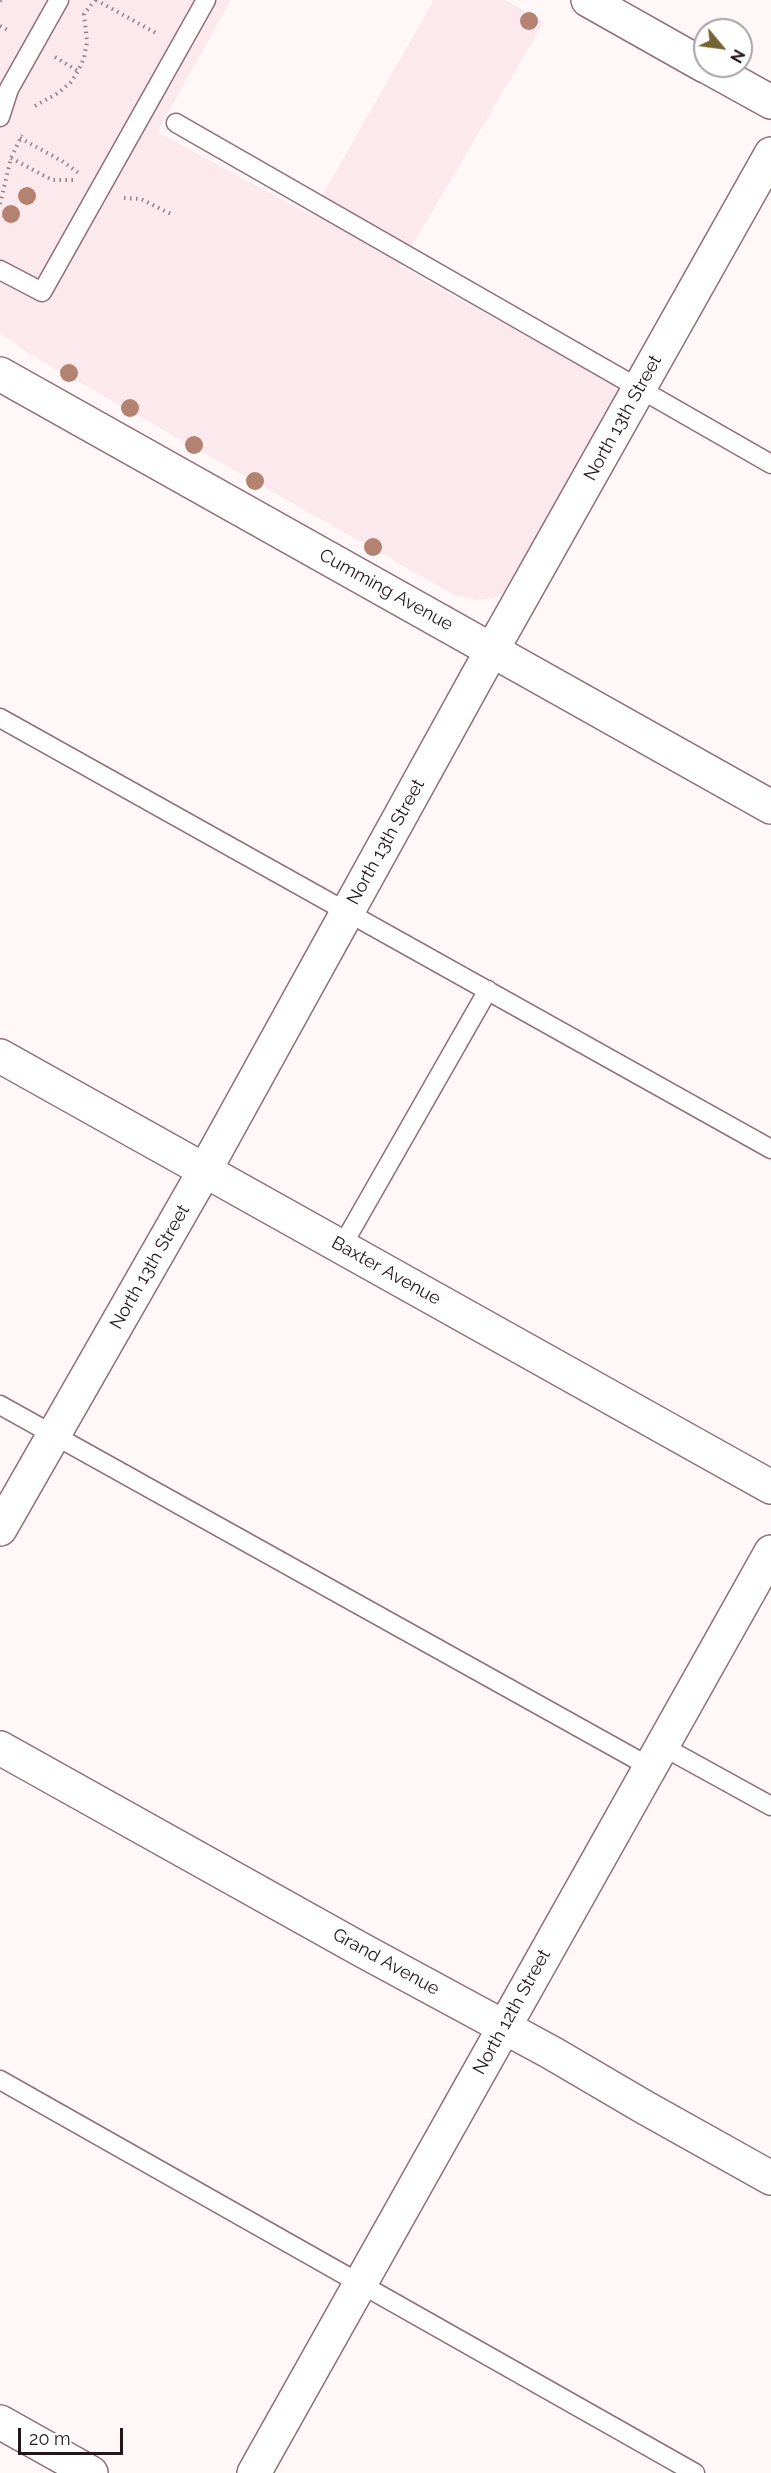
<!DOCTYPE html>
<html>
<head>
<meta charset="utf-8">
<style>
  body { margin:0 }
  #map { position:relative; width:771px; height:2473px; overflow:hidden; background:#fff7f8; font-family:Raleway,sans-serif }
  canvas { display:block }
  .north { position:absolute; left:693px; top:18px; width:60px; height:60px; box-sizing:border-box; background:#fff; border:2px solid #a7a2a3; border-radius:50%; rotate:119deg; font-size:16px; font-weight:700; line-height:24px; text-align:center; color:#23161a }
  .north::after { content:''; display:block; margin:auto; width:21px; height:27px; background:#746432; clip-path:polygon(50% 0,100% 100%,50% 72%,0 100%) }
  .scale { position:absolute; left:18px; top:2428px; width:105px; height:27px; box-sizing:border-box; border:3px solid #23161a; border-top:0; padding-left:8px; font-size:18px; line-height:21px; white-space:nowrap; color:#23161a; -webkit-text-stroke:4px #fff; paint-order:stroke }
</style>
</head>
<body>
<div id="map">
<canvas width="771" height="2473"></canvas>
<div class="north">N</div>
<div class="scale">20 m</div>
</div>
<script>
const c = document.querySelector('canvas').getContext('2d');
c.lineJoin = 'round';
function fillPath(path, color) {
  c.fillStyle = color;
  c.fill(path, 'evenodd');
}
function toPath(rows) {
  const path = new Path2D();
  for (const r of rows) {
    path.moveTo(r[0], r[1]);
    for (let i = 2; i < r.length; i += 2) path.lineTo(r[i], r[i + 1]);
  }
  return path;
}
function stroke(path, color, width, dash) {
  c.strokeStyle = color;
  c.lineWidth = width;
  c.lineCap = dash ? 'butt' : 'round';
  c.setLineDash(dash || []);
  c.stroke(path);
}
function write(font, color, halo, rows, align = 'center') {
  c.font = font + ' Raleway,sans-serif';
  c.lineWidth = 6;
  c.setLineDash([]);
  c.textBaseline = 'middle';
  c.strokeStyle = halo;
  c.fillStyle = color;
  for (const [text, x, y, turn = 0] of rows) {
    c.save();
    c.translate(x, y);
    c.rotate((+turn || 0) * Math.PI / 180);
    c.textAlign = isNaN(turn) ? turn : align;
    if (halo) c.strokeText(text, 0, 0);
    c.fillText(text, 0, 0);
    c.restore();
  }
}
const built = toPath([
  [0,0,231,0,157,132,311,215,434,0,505,0,544,22,400,266,625,391,507,591,491,599,475,600,453,594,26,352,0,333]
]);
const path = toPath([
  [96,0,156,33],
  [0,1,1,0],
  [0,26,10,31],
  [55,57,78,71],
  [35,106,58,93,71,82,78,71,84,58,87,42,84,14,95,0],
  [20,138,62,161,80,174],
  [11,158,52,180,74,180],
  [124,198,141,199,171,214],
  [0,204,11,158,22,135]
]);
const service = toPath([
  [0,117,9,89,59,0],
  [176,123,771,464],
  [0,270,42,292,206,0],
  [0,718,771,1149],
  [342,1246,488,990],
  [0,1405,650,1767],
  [662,1746,771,1806],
  [0,2080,695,2473]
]);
const minor = toPath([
  [0,374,771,807],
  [0,1056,771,1487],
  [0,1529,205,1170,492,650,771,154],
  [0,1748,360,1949,552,2053,644,2107,771,2178],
  [0,2422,91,2473],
  [254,2473,771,1552]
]);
const tertiary = toPath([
  [588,0,705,66],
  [706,66,771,102]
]);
const trees = [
  [529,21],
  [27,196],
  [11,214],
  [69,373],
  [130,408],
  [194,445],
  [255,481],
  [373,547]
];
const streetNames = [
  ["North 13th Street",623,418,-61],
  ["Cumming Avenue",386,590,29],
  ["North 13th Street",386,842,-61],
  ["North 13th Street",150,1267,-60],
  ["Baxter Avenue",386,1271,29],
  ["Grand Avenue",386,1962,29],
  ["North 12th Street",512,2012,-61]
];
fillPath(built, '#fce9ed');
stroke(service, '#906f77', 21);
stroke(minor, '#906f77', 36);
stroke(tertiary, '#906f77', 36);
stroke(path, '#8e8386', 4, [1.5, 4.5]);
stroke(service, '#fff', 18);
stroke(minor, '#fff', 33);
stroke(tertiary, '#fff', 33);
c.fillStyle = '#b48270';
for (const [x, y] of trees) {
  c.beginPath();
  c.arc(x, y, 9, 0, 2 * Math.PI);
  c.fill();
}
write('18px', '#23161a', '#fff', streetNames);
</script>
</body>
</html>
